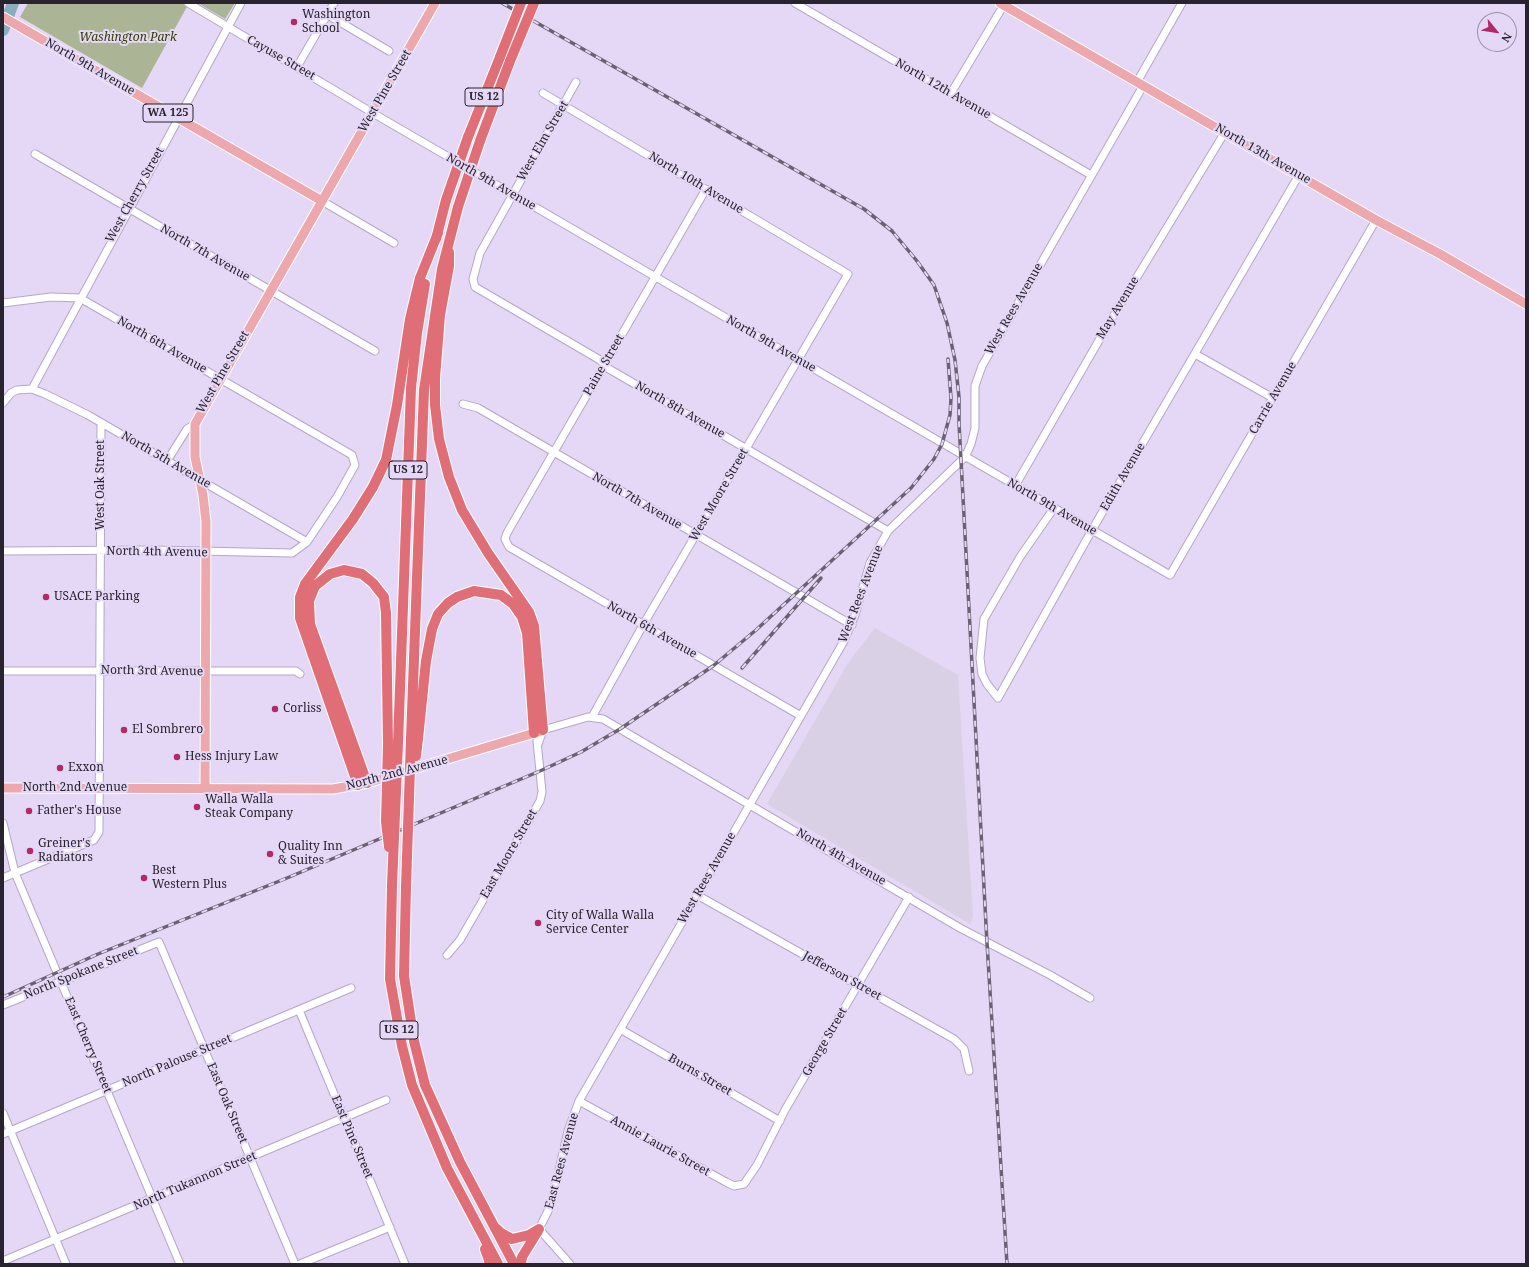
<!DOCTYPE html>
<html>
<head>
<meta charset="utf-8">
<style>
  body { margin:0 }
  #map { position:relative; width:1529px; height:1267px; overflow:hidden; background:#e5d8f6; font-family:"Noto Serif",serif }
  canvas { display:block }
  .frame { position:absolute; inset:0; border:4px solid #28232e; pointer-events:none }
  .north { position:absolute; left:1477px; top:12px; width:40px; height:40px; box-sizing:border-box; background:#e5d8f6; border:1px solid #9990a6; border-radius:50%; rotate:120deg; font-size:11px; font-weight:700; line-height:16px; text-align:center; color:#28232e }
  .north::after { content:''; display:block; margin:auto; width:14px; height:18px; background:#b32968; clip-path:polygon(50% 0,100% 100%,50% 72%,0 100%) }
</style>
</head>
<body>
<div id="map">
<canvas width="1529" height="1267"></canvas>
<div class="frame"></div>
<div class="north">N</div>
</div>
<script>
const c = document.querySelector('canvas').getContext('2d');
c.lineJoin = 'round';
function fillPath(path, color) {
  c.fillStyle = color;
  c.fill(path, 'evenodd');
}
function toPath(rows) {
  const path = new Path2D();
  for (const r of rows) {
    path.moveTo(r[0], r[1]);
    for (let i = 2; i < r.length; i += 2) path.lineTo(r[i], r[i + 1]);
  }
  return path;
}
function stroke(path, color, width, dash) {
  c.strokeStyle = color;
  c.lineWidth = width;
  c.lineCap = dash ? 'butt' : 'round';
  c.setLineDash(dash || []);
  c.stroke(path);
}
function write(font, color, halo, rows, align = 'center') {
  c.font = font + ' "Noto Serif",serif';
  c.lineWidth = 4;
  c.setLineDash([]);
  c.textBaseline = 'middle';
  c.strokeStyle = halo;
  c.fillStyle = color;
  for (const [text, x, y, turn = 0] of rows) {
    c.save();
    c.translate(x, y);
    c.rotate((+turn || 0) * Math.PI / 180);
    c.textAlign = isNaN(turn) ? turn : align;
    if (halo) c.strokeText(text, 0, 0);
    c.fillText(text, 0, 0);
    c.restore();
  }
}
const industrial = toPath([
  [875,628,958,675,973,917,970,924,767,804,848,663]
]);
const green = toPath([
  [28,3,189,3,142,88,20,17],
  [198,3,235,3,225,19]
]);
const river = toPath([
  [3,30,13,3]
]);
const minor = toPath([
  [188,3,383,119,1170,575,1376,220],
  [795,3,1091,175],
  [328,15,389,51],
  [297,67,334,3],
  [576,82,480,253,473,279,475,287,600,360,609,369,888,531],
  [1137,82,1182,3],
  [543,93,848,274,643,625,592,717],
  [951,93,1005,3],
  [35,154,375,351],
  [706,189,507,533,505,539,509,547,801,716],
  [322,201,394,243],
  [3,303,51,297,80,298,352,455,355,465,337,497,307,542,292,553,153,550,3,551],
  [1195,354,1273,398],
  [32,389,241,3],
  [3,403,11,393,17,390,32,389,45,394,88,415,307,542],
  [463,404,478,408,852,625],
  [167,461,187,429,195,424],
  [1015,486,1109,323,1225,132],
  [1054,508,1020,557,984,619,980,658,982,674,987,684,998,698,1092,530,1299,175],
  [3,671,296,671,300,674],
  [538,744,543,730,588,717,603,719,960,928,1050,975,1090,998],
  [3,823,15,873,180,1264],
  [3,878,94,840,99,832,101,423],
  [697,895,954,1039,964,1049,969,1071],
  [447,955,460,940,540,801,542,792,537,741],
  [3,1005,159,942,295,1264],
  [299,1010,405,1264],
  [620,1029,780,1121],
  [579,1101,726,1182,734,1186,744,1184,757,1165,785,1110,909,897],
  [3,1113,66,1264],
  [3,1134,351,988],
  [3,1261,386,1100],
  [300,1264,390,1227],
  [570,1264,539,1229,551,1205,568,1131,579,1101,844,641,855,615,870,563,888,531,965,457,971,444,975,428,975,386,982,366,1143,86]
]);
const major = toPath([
  [1000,3,1376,220,1440,254,1526,304],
  [3,17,322,201],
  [3,788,333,789,367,783,541,731],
  [205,789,206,522,203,495,195,457,195,424,435,3]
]);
const highway = toPath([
  [468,137,500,57],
  [480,141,510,61],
  [436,239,446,200],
  [449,252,449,266,440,315,435,378,435,405,439,439,449,477,462,510,488,553,529,612,534,626,543,730],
  [411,739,424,390,442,269,458,207],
  [418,739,426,661,432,629,438,614,448,603,457,597,474,591,501,595,513,604,522,617,527,633,534,733],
  [398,743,411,388,417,333,425,284],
  [367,783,310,624,309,601,315,586,330,574,344,570,362,574,373,583,384,597,386,613,388,744],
  [358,785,300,618,300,597,305,584,353,519,373,487,386,460,397,405,410,319,420,278,438,233],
  [392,885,390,979,402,1046,412,1085,447,1168,498,1264],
  [406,887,404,976,414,1041,425,1085,460,1162,514,1264],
  [497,1229,501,1233,512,1239,529,1235,539,1229],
  [485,1249,489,1260,489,1264],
  [521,1264,522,1257,538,1231]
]);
const rail = toPath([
  [502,3,864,209,892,231,917,261,934,285,947,323,955,360,959,397,959,423,987,943,1007,1264],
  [742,668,821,578],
  [3,997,98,954,287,878,540,771,581,752,620,729,713,666,756,630,911,488,934,459,942,444,950,415,951,398,948,359]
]);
const highwayBridge = toPath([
  [500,57,521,3],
  [510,61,534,3],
  [446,200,468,137],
  [458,207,480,141],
  [388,744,386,822,389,847],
  [416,756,418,739],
  [392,885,398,743],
  [406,887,411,739]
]);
const markers = [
  [294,22,4,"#b32968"],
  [46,597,4,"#b32968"],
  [275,709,4,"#b32968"],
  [124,730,4,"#b32968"],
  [177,757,4,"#b32968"],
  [60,768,4,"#b32968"],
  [197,807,4,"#b32968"],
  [29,811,4,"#b32968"],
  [30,851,4,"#b32968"],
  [270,854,4,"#b32968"],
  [144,878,4,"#b32968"],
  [538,923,4,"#b32968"]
];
const shields = [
  [484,97,38],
  [168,113,50],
  [408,470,38],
  [399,1030,38]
];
const shieldNames = [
  ["US 12",484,97],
  ["WA 125",168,113],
  ["US 12",408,470],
  ["US 12",399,1030]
];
const poiNames = [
  ["Washington",302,15],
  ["School",302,29],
  ["USACE Parking",54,597],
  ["Corliss",283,709],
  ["El Sombrero",132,730],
  ["Hess Injury Law",185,757],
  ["Exxon",68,768],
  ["Walla Walla",205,800],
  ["Steak Company",205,814],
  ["Father's House",37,811],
  ["Greiner's",38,844],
  ["Radiators",38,858],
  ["Quality Inn",278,847],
  ["& Suites",278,861],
  ["Best",152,871],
  ["Western Plus",152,885],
  ["City of Walla Walla",546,916],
  ["Service Center",546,930]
];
const parkNames = [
  ["Washington Park",128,38]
];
const streetNames = [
  ["Cayuse Street",281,58,30],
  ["North 9th Avenue",90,67,30],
  ["North 12th Avenue",943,89,30],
  ["West Pine Street",385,91,-60],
  ["West Elm Street",543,141,-60],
  ["North 13th Avenue",1263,154,30],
  ["North 9th Avenue",491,182,30],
  ["North 10th Avenue",696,183,31],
  ["West Cherry Street",135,195,-61],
  ["North 7th Avenue",205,253,30],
  ["May Avenue",1118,308,-59],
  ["West Rees Avenue",1014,309,-60],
  ["North 9th Avenue",771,344,30],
  ["North 6th Avenue",162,345,30],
  ["Paine Street",604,365,-60],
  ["West Pine Street",223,372,-60],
  ["Carrie Avenue",1273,398,-60],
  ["North 8th Avenue",680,410,30],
  ["North 5th Avenue",166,460,30],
  ["Edith Avenue",1123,477,-60],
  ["West Oak Street",101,485,-90],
  ["West Moore Street",719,495,-60],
  ["North 7th Avenue",637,501,30],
  ["North 9th Avenue",1052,507,30],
  ["North 4th Avenue",157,552,1],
  ["West Rees Avenue",861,594,-69],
  ["North 6th Avenue",652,630,30],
  ["North 3rd Avenue",152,671,1],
  ["North 2nd Avenue",397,773,-15],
  ["North 2nd Avenue",75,788],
  ["East Moore Street",509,854,-60],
  ["North 4th Avenue",841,857,30],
  ["West Rees Avenue",707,878,-60],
  ["North Spokane Street",81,973,-22],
  ["Jefferson Street",842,976,29],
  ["George Street",825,1042,-60],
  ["East Cherry Street",88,1045,67],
  ["North Palouse Street",177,1061,-23],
  ["Burns Street",700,1075,30],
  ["East Oak Street",227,1103,67],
  ["East Pine Street",352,1137,67],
  ["Annie Laurie Street",660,1146,29],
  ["East Rees Avenue",562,1161,-75],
  ["North Tukannon Street",195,1181,-23]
];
fillPath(industrial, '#dad0e5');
fillPath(green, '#abb494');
stroke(river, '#88aec0', 12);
stroke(minor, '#b4a8c4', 9);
stroke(major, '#fff', 11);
stroke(highway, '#fff', 12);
stroke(minor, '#fff', 7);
stroke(major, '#eca8ad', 9);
stroke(highway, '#e06e76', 10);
stroke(rail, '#6a6274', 3.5);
stroke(rail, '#e5d8f6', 2, [6]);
stroke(highwayBridge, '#fff', 12, []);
stroke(highwayBridge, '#e06e76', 10);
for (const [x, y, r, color] of markers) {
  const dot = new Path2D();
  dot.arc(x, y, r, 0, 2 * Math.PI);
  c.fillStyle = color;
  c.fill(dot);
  stroke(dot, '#e5d8f6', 1.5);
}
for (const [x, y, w] of shields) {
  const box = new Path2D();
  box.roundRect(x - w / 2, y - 9, w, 18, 3);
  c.fillStyle = '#e5d8f6';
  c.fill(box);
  stroke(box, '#28232e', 1);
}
write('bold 11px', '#28232e', null, shieldNames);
write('12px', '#28232e', '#e5d8f6', poiNames, 'left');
write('italic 12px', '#323c01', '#e5d8f6', parkNames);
write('12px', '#28232e', '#e5d8f6', streetNames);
</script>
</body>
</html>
